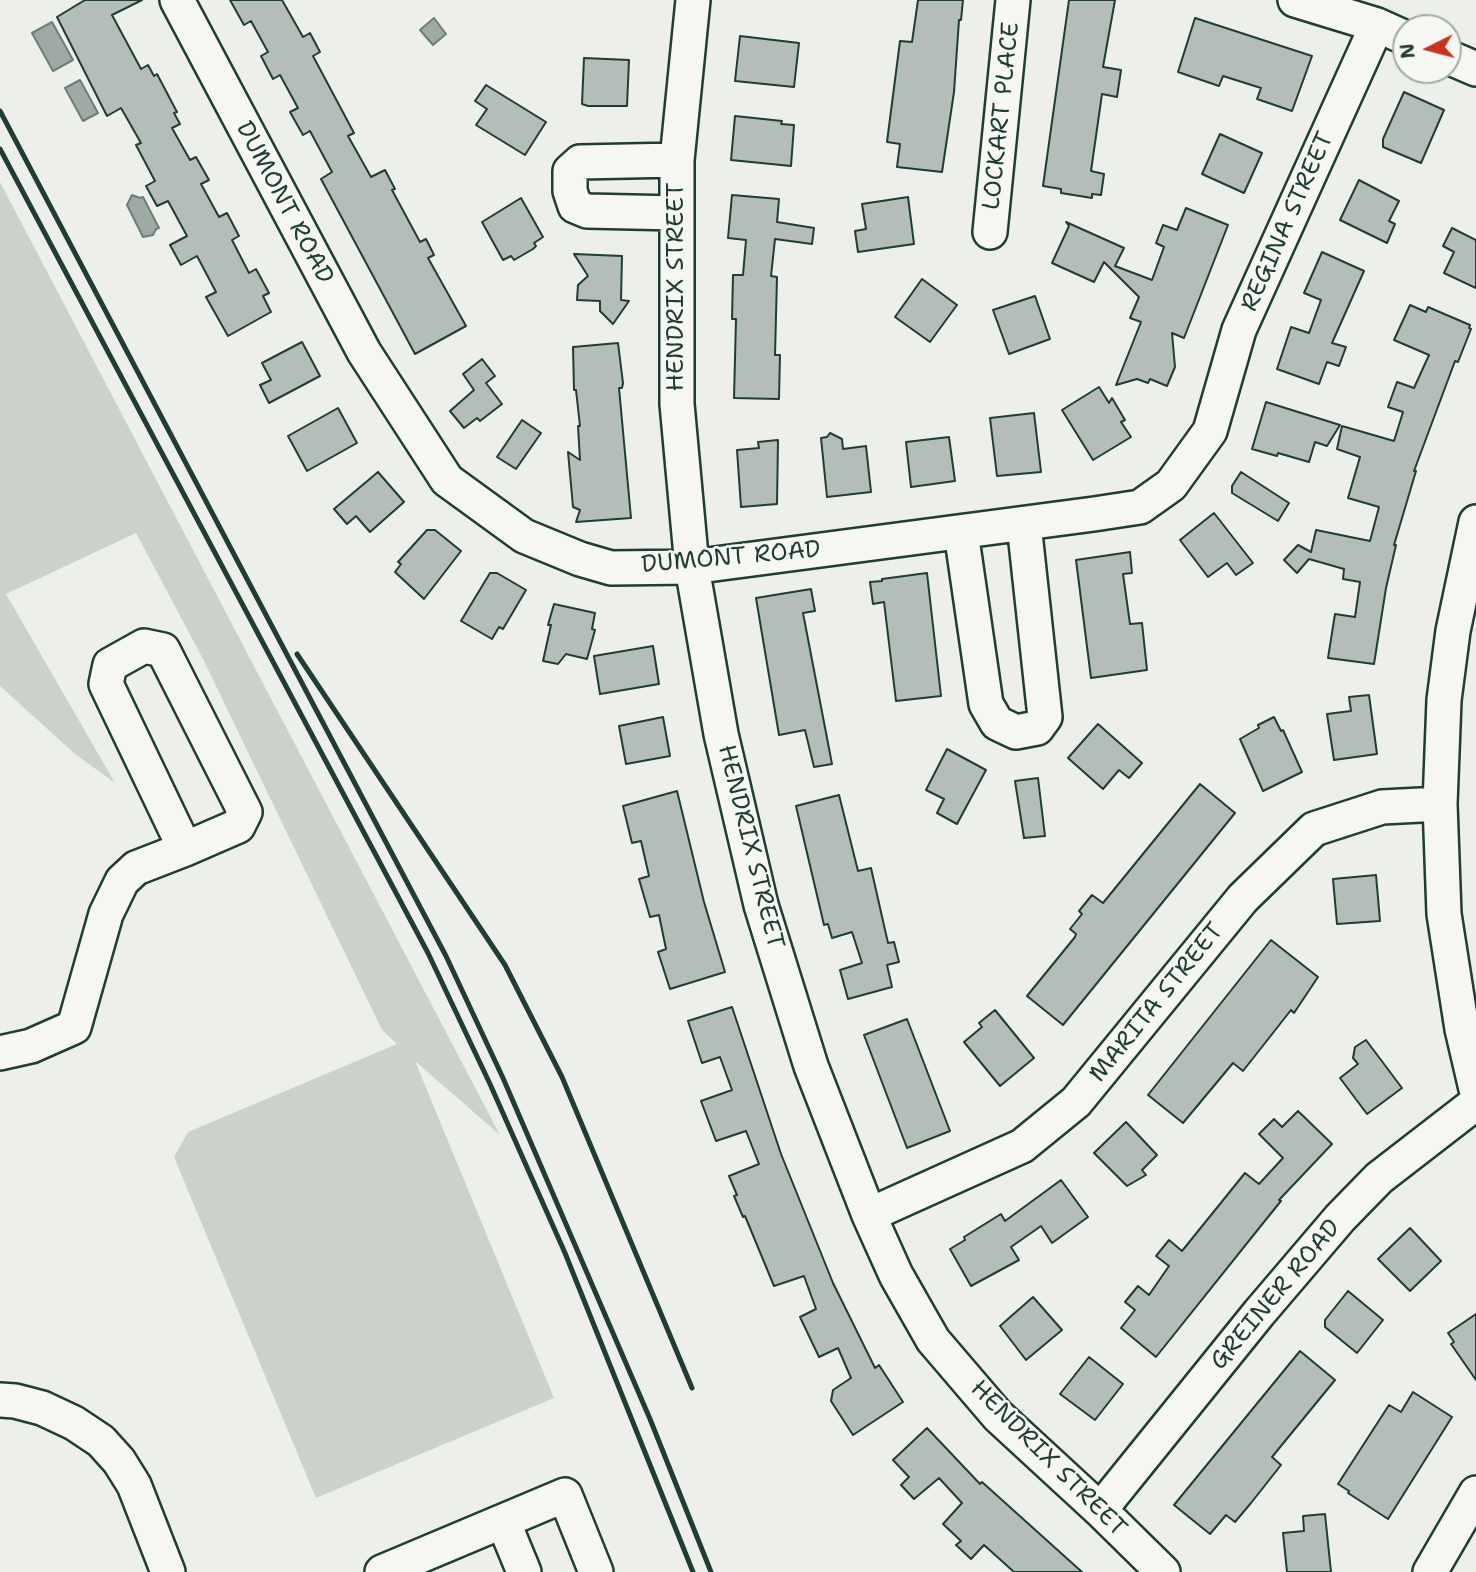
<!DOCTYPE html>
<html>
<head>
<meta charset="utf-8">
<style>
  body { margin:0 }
  #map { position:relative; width:1476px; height:1572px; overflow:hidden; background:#edefea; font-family:"Shantell Sans",sans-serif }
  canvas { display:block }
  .north { position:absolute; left:1392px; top:14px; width:70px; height:70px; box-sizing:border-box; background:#f6f6f2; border:2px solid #a0aca6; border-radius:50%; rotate:264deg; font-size:19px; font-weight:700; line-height:28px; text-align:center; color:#1f3d34 }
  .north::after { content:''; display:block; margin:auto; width:24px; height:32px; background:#c8321e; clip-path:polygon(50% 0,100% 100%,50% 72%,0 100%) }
</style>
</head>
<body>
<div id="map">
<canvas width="1476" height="1572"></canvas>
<div class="north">N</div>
</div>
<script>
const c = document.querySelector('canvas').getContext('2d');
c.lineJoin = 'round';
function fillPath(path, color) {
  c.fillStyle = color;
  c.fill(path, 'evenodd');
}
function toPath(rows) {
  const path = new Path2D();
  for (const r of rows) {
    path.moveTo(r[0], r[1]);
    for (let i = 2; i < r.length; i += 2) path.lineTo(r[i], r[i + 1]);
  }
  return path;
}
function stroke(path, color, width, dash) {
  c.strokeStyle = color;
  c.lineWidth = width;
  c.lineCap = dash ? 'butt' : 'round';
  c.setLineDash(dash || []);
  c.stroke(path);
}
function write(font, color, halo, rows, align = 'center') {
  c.font = font + ' "Shantell Sans",sans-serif';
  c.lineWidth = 5;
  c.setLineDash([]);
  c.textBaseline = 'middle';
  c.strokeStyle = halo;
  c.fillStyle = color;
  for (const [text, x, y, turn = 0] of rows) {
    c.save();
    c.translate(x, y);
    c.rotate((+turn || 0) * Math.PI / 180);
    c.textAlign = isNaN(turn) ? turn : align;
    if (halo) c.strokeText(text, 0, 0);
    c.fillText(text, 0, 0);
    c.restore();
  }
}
const green = toPath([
  [0,182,500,1135,415,1061,554,1398,316,1498,174,1157,188,1132,397,1044,382,1030,203,659,136,533,6,594,115,783,75,754,0,686]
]);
const water = toPath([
  [434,18,446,34,433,45,420,30,434,18],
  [52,22,73,60,53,71,32,33,52,22],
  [80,80,98,113,83,121,65,88,80,80],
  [132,195,140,198,143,197,159,228,156,229,153,235,143,237,127,205,132,195]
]);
const building = toPath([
  [85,0,142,0,112,15,141,69,148,65,154,76,157,74,177,112,174,113,180,124,172,128,190,160,196,157,209,180,201,184,219,217,227,213,239,236,232,240,249,273,256,269,269,293,263,296,271,312,228,336,206,297,216,292,197,256,181,265,170,245,187,236,168,201,157,206,146,186,155,181,136,145,141,143,121,108,107,116,57,17,85,0],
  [230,0,282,0,303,37,310,33,320,52,313,56,354,133,348,136,371,177,385,170,395,189,392,190,420,242,426,239,434,255,428,258,466,326,415,354,321,179,332,172,310,131,303,135,290,112,298,108,280,75,273,79,261,56,268,52,251,21,244,25,230,0],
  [918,0,963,0,961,20,959,20,954,92,942,172,897,167,900,144,887,142,900,41,912,42,918,0],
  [1069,0,1115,0,1103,67,1121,70,1117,97,1102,94,1091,171,1104,174,1101,195,1092,194,1092,198,1061,193,1061,189,1043,186,1069,0],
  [1195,18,1312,56,1292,111,1257,99,1261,88,1223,76,1219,86,1178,72,1195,18],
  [740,36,799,43,794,87,735,81,740,36],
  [584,58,629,60,627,106,588,106,582,104,584,58],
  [486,85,546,122,525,155,476,125,487,109,475,101,486,85],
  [1404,92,1444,110,1421,163,1383,147,1383,139,1404,92],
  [735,116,782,121,781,124,794,125,791,166,731,160,735,116],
  [1220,134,1262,153,1244,193,1202,174,1220,134],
  [1359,180,1399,201,1389,221,1395,224,1387,243,1340,220,1359,180],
  [732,195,779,199,777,222,814,228,812,244,775,239,771,276,777,277,775,355,780,355,779,399,734,398,736,319,732,319,733,275,743,275,746,240,728,238,732,195],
  [908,197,914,244,858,252,855,231,866,229,862,204,908,197],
  [521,198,543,237,534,243,536,246,533,249,514,260,511,256,503,260,482,222,521,198],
  [1186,208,1228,225,1184,338,1172,333,1175,367,1167,386,1150,379,1148,383,1137,379,1116,385,1141,322,1130,318,1139,297,1104,262,1094,282,1052,263,1069,226,1066,222,1124,248,1115,266,1152,280,1164,247,1156,243,1163,225,1177,230,1186,208],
  [1452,228,1476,240,1476,288,1444,273,1454,252,1443,246,1452,228],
  [1322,252,1364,271,1332,343,1346,347,1339,366,1327,362,1319,384,1277,369,1291,327,1309,333,1321,300,1304,293,1322,252],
  [574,254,622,256,621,300,629,301,613,324,600,311,600,301,577,300,578,285,588,276,574,254],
  [922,279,957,305,930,342,895,317,922,279],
  [1035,296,1050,339,1009,354,993,310,1035,296],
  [1410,305,1426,312,1428,307,1470,325,1469,328,1471,329,1458,362,1455,361,1414,471,1416,471,1394,545,1396,545,1386,588,1374,664,1328,658,1335,614,1355,617,1360,582,1343,579,1344,569,1309,559,1297,573,1284,560,1298,545,1311,552,1316,530,1370,541,1379,507,1348,498,1360,457,1337,449,1342,426,1394,441,1403,412,1388,407,1397,382,1414,388,1429,355,1394,340,1410,305],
  [302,342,320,376,269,403,260,385,271,380,262,363,302,342],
  [618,343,623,383,622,388,619,388,631,518,576,522,580,510,573,507,568,452,580,460,578,426,580,426,576,390,574,390,573,347,618,343],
  [482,359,495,376,486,383,502,404,480,421,477,418,464,428,450,411,474,390,463,374,482,359],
  [1099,387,1109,403,1112,398,1125,420,1121,422,1131,437,1093,460,1062,410,1099,387],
  [1266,402,1340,425,1327,446,1315,442,1309,462,1278,453,1277,456,1252,449,1266,402],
  [338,408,357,443,307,471,288,436,338,408],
  [1034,413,1041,472,997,476,990,418,1034,413],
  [522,420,541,433,516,469,497,457,522,420],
  [830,433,842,439,843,449,866,446,871,492,827,497,821,438,827,437,830,433],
  [949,437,955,481,911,487,906,442,949,437],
  [778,440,777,504,741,507,737,450,759,448,758,442,778,440],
  [378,472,404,502,370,532,356,516,347,524,334,509,378,472],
  [1241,472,1289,503,1278,521,1232,493,1232,486,1241,472],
  [1214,513,1253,563,1236,575,1227,563,1208,577,1180,540,1214,513],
  [427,530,435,530,461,551,424,599,395,572,401,564,398,562,427,530],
  [1130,552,1132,573,1123,574,1130,624,1142,623,1147,670,1091,678,1076,560,1130,552],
  [490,573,497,573,526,590,503,629,499,627,492,639,461,621,490,573],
  [927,573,941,696,896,701,884,602,873,604,870,582,882,581,882,579,927,573],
  [811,589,815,611,803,613,832,764,814,767,805,730,779,735,756,598,811,589],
  [554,604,595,613,592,629,595,630,587,659,566,654,558,664,543,661,551,625,548,625,554,604],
  [653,646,659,684,600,694,594,656,653,646],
  [1369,695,1377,754,1334,760,1327,714,1351,711,1349,697,1369,695],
  [663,717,670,756,626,764,619,726,663,717],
  [1274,717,1281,731,1283,730,1302,772,1263,791,1240,739,1259,728,1258,725,1274,717],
  [1098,724,1142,763,1129,778,1119,770,1103,789,1068,758,1098,724],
  [947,749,986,770,957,824,937,813,944,799,926,790,947,749],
  [1038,778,1045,836,1024,838,1015,781,1038,778],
  [1200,784,1235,813,1063,1025,1027,996,1075,937,1076,934,1070,929,1082,914,1079,911,1092,895,1103,903,1200,784],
  [677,791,704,902,725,972,670,989,658,952,666,949,659,915,650,917,639,879,649,876,641,841,632,843,623,806,677,791],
  [839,795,858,871,871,868,888,943,894,942,899,962,887,965,892,987,848,999,840,970,862,963,852,932,832,938,828,924,824,925,796,806,839,795],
  [1376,875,1380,921,1337,924,1333,879,1376,875],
  [1271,940,1318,977,1294,1013,1291,1010,1243,1071,1233,1063,1183,1123,1148,1095,1271,940],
  [732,1007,781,1154,833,1283,875,1368,879,1365,903,1402,853,1435,831,1401,833,1390,851,1378,838,1348,819,1357,800,1317,816,1309,804,1276,774,1286,745,1216,743,1217,734,1196,737,1195,729,1176,759,1164,746,1131,716,1141,701,1101,732,1090,720,1057,702,1063,688,1021,732,1007],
  [995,1010,1034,1058,1000,1086,964,1042,982,1027,979,1023,995,1010],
  [907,1019,950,1131,907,1148,864,1035,907,1019],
  [1366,1040,1402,1088,1367,1114,1340,1078,1358,1064,1353,1058,1355,1047,1366,1040],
  [1298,1111,1332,1144,1279,1200,1281,1201,1268,1217,1156,1357,1121,1328,1135,1310,1125,1302,1138,1286,1149,1295,1169,1266,1156,1256,1169,1240,1182,1251,1245,1173,1259,1184,1283,1158,1259,1134,1274,1119,1282,1127,1298,1111],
  [1126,1122,1157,1155,1142,1170,1146,1175,1127,1186,1094,1153,1126,1122],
  [1061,1180,1088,1217,1052,1243,1041,1226,1011,1247,1019,1260,971,1286,950,1249,965,1240,964,1237,1001,1214,1005,1221,1061,1180],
  [1410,1228,1441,1261,1410,1291,1378,1259,1410,1228],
  [1348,1291,1383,1320,1357,1353,1325,1327,1325,1320,1348,1291],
  [1033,1297,1062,1330,1026,1360,1000,1326,1033,1297],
  [1476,1314,1476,1380,1451,1344,1454,1342,1448,1333,1476,1314],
  [1300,1351,1335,1380,1272,1457,1281,1465,1251,1503,1235,1522,1226,1515,1210,1534,1174,1505,1300,1351],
  [1089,1357,1123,1384,1095,1420,1060,1394,1089,1357],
  [1413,1392,1452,1417,1388,1519,1348,1493,1349,1491,1338,1484,1389,1405,1401,1412,1413,1392],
  [927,1428,980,1484,982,1482,1082,1572,1014,1572,984,1545,971,1559,956,1545,961,1541,943,1524,962,1503,939,1478,914,1499,901,1485,909,1477,893,1460,927,1428],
  [1325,1514,1331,1572,1287,1572,1283,1533,1304,1531,1303,1516,1325,1514]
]);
const minor = toPath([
  [177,0,364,352,447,480,524,536,580,559,611,568,692,567,1094,514,1140,507,1171,485,1210,431,1239,330,1377,25],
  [693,0,677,160,677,404,692,567,721,734,761,905,811,1066,869,1215,896,1275,933,1340,998,1416,1100,1510,1163,1572],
  [1295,0,1377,25,1406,38],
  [1448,57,1476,69],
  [677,213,587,211,575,206,570,191,570,171,580,162,677,160],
  [990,232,1013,0],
  [1476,522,1453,631,1444,700,1440,804,1444,914,1462,1029,1476,1089],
  [961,532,986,704,997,723,1016,732,1037,728,1045,717,1024,524],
  [0,1053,31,1046,74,1027,106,914,122,881,136,868,185,849,238,826,245,812,163,650,144,646,110,665,106,684,185,849],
  [869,1215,1022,1146,1076,1102,1243,898,1314,829,1382,807,1440,804],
  [0,1400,15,1401,42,1408,74,1423,101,1441,119,1461,134,1485,168,1572],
  [1100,1510,1259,1313,1340,1218,1379,1178,1476,1103],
  [503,1521,524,1572],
  [382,1572,565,1495,596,1572],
  [1430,1572,1476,1493]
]);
const rail = toPath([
  [0,111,446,956,503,1078,650,1419,711,1572],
  [0,149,428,953,490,1084,565,1253,693,1572],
  [297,654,505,965,562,1077,692,1388]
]);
const streetNames = [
  ["LOCKART PLACE",1002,116,-84],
  ["DUMONT ROAD",284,203,62],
  ["REGINA STREET",1288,222,-66],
  ["HENDRIX STREET",677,287,-90],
  ["DUMONT ROAD",731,558,-5],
  ["HENDRIX STREET",750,847,76],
  ["MARITA STREET",1157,1003,-51],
  ["GREINER ROAD",1276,1295,-50],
  ["HENDRIX STREET",1048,1459,45]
];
fillPath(green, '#cbd2cc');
fillPath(water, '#9faaa4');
stroke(water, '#6c7e77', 2);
fillPath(building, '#b4bdb8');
stroke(building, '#1f3d34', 2);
stroke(minor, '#1f3d34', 38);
stroke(minor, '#f6f6f2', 33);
stroke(rail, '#1f3d34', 5);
write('24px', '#1f3d34', '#f6f6f2', streetNames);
</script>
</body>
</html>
